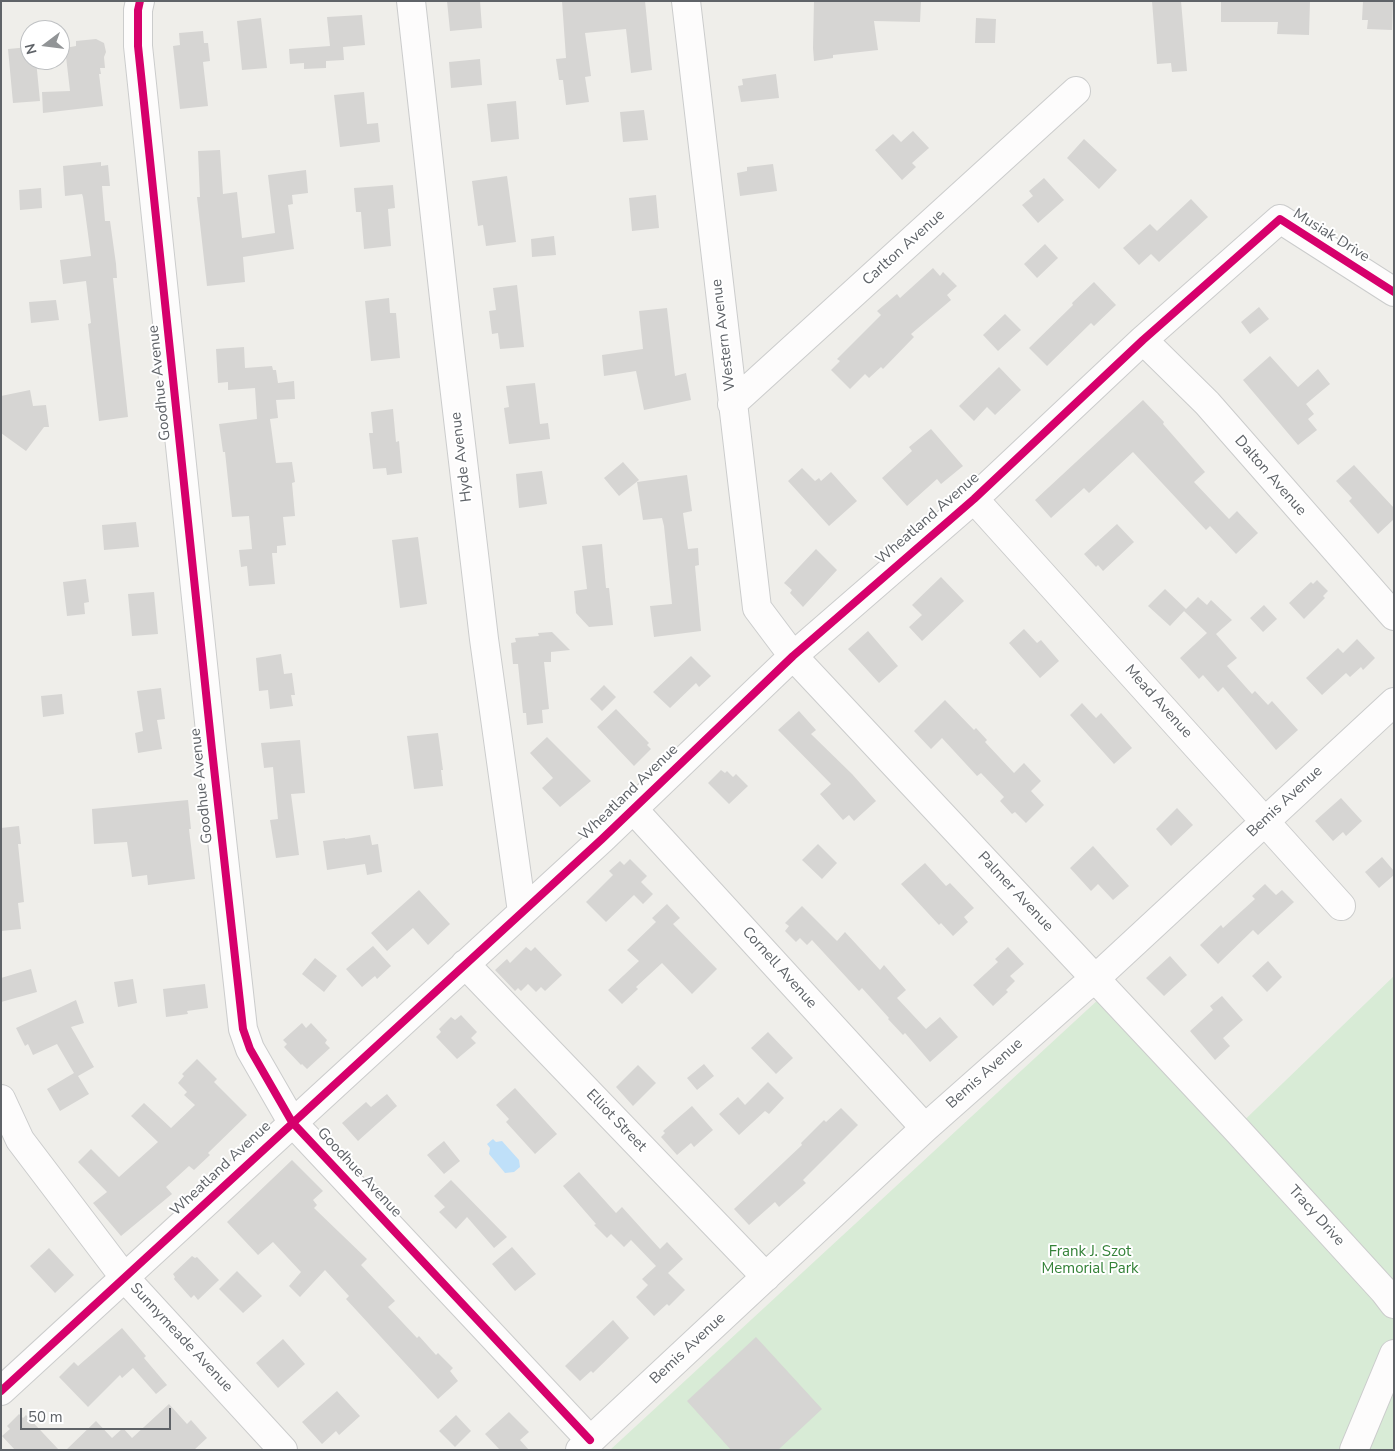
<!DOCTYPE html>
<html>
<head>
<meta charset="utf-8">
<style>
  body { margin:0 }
  #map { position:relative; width:1395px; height:1451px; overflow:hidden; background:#efeeea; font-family:"Nunito Sans",sans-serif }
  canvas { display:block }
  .frame { position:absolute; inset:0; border:2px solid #5f6368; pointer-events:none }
  .north { position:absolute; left:20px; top:20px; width:50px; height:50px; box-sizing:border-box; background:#fff; border:1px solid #bfc1c3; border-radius:50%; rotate:255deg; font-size:14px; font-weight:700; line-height:20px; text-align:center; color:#5f6368 }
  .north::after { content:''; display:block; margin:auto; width:18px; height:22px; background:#919496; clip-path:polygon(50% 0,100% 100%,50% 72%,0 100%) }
  .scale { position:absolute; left:20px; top:1408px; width:151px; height:22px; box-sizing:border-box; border:2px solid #5f6368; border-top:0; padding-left:6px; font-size:15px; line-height:18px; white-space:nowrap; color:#5f6368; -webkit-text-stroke:4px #fff; paint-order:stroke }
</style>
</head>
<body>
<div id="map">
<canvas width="1395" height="1451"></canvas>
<div class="frame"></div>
<div class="north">N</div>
<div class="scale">50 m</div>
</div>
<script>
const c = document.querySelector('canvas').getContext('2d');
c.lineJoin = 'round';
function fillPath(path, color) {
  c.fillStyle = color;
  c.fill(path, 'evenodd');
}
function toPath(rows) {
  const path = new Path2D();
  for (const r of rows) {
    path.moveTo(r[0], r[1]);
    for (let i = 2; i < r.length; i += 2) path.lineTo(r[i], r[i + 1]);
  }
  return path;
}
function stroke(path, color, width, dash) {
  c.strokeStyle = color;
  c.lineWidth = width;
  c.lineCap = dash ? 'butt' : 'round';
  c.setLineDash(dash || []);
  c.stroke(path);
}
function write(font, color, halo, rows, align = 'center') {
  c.font = font + ' "Nunito Sans",sans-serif';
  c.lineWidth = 4;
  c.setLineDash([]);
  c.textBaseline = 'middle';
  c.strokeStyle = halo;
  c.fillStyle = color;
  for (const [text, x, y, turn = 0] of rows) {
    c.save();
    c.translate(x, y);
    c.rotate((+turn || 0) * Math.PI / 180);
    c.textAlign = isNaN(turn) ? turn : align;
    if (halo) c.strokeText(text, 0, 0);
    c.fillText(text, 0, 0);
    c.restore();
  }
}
const green = toPath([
  [1394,976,1394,1450,610,1450,1100,998,1229,1135]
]);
const water = toPath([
  [493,1139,496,1142,502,1141,519,1160,520,1167,514,1172,505,1173,489,1154,490,1148,487,1144]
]);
const building = toPath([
  [447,1,480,1,482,28,450,31],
  [562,1,645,1,652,70,631,73,626,29,585,33,591,76,585,77,589,102,566,105,563,80,559,80,556,59,566,58],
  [814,1,921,1,920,22,874,21,878,50,833,55,833,58,814,61,813,48],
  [1152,1,1181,1,1187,71,1172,72,1171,63,1157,64],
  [1221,1,1310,1,1309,35,1277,34,1278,22,1221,22],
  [1363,1,1393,1,1392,30,1367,29,1368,20,1362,20],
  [362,15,365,45,343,47,344,60,326,61,326,68,304,69,304,63,290,64,289,49,330,46,327,17],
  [261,18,267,68,242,70,237,21],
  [976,18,996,19,995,43,975,43],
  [203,31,204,43,208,43,210,61,203,62,208,106,180,109,173,46,180,45,179,33],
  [96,39,104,43,106,52,104,57,105,68,100,68,101,74,99,74,103,106,43,113,42,92,70,91,65,48,76,46,76,41],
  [30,47,30,60,36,60,40,101,13,103,8,49],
  [480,59,482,85,451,88,449,62],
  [776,74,779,98,741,102,738,86,743,85,742,79],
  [364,92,367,124,378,123,380,142,340,147,334,95],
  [516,101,519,139,491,142,487,104],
  [644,110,648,140,623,142,620,112],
  [913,131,929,148,912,163,916,167,902,180,875,150,893,134,901,142],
  [1084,139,1117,170,1099,189,1067,158],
  [220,150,223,194,237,192,242,238,275,233,268,175,306,170,308,193,292,195,293,204,288,205,294,249,243,257,245,282,207,286,197,197,200,197,198,151],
  [101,162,101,166,108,165,110,186,102,186,105,221,110,221,116,264,117,278,113,278,128,417,99,421,88,324,91,323,86,281,63,284,60,260,91,256,83,197,82,194,65,196,63,166],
  [773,164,777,191,740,196,737,173,747,171,747,167],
  [507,176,516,242,486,246,483,225,478,226,472,181],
  [1044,178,1064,200,1038,223,1022,205,1033,196,1029,191],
  [393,185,395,208,388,209,391,246,364,249,361,212,356,212,354,188],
  [41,188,42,208,20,210,19,190],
  [656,195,659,228,632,231,629,198],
  [1191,199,1208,217,1159,262,1151,254,1139,265,1123,248,1150,224,1157,231],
  [554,236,556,255,532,257,531,239],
  [1045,244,1058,258,1037,278,1024,264],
  [933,268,940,276,943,272,957,286,947,295,951,300,911,334,914,337,883,369,881,367,869,378,865,374,850,389,831,370,840,361,837,359,881,315,877,311,897,294,900,298],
  [1094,282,1116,305,1094,326,1091,323,1047,366,1029,348,1073,305,1072,303],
  [517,285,524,347,500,349,498,333,492,334,489,311,496,310,493,288],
  [389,298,390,313,396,313,400,358,371,361,365,301],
  [56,300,59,320,31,323,29,302],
  [1259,307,1269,319,1250,334,1241,322],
  [667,308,675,376,686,373,691,400,644,410,636,371,604,376,602,355,643,349,639,311],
  [1005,314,1021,330,998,351,983,335],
  [244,347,245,368,272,366,273,370,276,370,278,383,294,381,295,399,276,400,278,418,270,419,276,463,292,462,295,482,292,483,295,516,283,517,286,545,277,546,277,553,272,553,275,584,249,586,247,566,241,567,239,550,252,549,249,516,232,517,225,452,223,452,219,424,257,419,255,388,228,390,228,382,218,383,216,349],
  [1270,356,1298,387,1318,369,1330,384,1306,404,1314,414,1308,419,1317,430,1298,445,1243,380],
  [999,367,1021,390,995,415,987,407,974,421,959,406],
  [535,383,540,424,548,423,550,439,509,444,504,408,509,407,506,386],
  [30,390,33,406,46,405,49,427,44,427,26,451,1,433,1,396],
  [1143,400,1164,422,1163,424,1205,472,1194,482,1229,519,1237,511,1258,533,1236,554,1210,526,1206,530,1133,452,1089,493,1084,488,1051,518,1035,500],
  [393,409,396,442,399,441,402,473,387,475,386,468,373,469,369,433,373,433,371,412],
  [931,429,963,466,941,484,937,479,907,506,882,478,912,451,909,447],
  [623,462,639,480,619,496,604,478],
  [1354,465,1394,508,1394,519,1378,534,1349,501,1352,498,1336,481],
  [802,468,815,481,819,478,821,481,831,472,857,501,829,526,788,481],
  [542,471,547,504,519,508,516,474],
  [687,475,692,511,683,513,688,549,698,548,699,565,695,566,701,631,654,637,650,606,672,604,664,526,662,518,643,520,637,482],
  [136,522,139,547,104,550,102,525],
  [1117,524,1134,542,1103,571,1098,565,1096,567,1084,554],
  [418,537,427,604,400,608,392,540],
  [602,544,606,588,609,588,613,625,589,627,576,613,574,591,587,589,582,546],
  [816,549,837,570,803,607,790,593,792,590,784,583],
  [941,577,964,601,922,641,909,627,922,615,912,605],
  [86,579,89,602,84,603,85,614,67,616,63,582],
  [1317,580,1328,591,1323,596,1325,598,1304,619,1289,603,1311,582,1313,584],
  [1165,589,1186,609,1170,626,1148,606],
  [154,592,158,634,132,636,128,594],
  [1198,597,1207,605,1211,600,1232,620,1216,634,1237,658,1227,666,1252,694,1255,691,1268,705,1272,701,1298,730,1276,750,1223,687,1218,692,1203,675,1199,679,1180,658,1207,633,1184,611],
  [1264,605,1277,619,1263,632,1250,618],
  [1024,629,1037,643,1041,640,1059,661,1040,678,1009,643],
  [868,631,898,666,879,683,848,649],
  [552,632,570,650,551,652,551,662,544,662,549,709,542,710,543,723,527,725,526,713,523,713,518,664,513,664,511,643,516,642,515,638,539,636,538,633],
  [1357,639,1375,658,1363,670,1361,667,1350,677,1346,673,1322,695,1306,678,1338,648,1343,653],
  [281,654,284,674,292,673,295,695,291,695,293,706,270,709,268,690,259,691,256,658],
  [691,656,711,676,699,687,696,683,670,708,653,692],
  [604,685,616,697,602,711,590,699],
  [161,688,165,719,157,720,162,749,138,753,135,733,143,731,137,691],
  [62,694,64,714,43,717,41,696],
  [945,700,974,730,976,728,987,740,985,742,1014,773,1024,763,1041,781,1031,791,1044,805,1026,823,1015,812,1012,814,1000,801,1004,797,981,773,977,776,942,738,931,749,914,731],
  [1082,703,1096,718,1101,713,1132,748,1114,764,1070,715],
  [616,709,649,743,647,745,651,749,634,766,597,727],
  [799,711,816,730,811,734,852,774,876,801,854,821,849,815,843,820,820,794,831,784,778,730],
  [438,733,443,770,441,770,443,786,414,789,407,736],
  [547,737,591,781,560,807,542,788,553,778,530,753],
  [300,740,305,793,291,794,299,855,276,858,270,820,278,819,273,767,264,768,261,743],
  [721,770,725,773,727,771,733,777,736,774,748,786,729,804,708,783],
  [1341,798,1362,821,1346,836,1343,832,1333,841,1315,821],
  [188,800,191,829,189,829,195,879,148,885,147,875,132,877,127,842,94,844,92,809],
  [1177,808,1193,825,1171,846,1156,829],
  [19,826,21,844,18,844,24,902,18,903,21,929,1,931,1,828],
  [370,835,372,845,378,844,382,872,367,875,365,864,327,870,323,841,345,838,345,839],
  [818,844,837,863,822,879,802,860],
  [1093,846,1129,886,1113,900,1098,884,1091,891,1070,868],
  [1382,857,1394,871,1394,875,1379,888,1365,872],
  [630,859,647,876,641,882,653,894,643,904,634,895,606,922,586,902,613,875,609,871,620,861,624,865],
  [925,863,946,886,950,883,974,908,964,917,968,922,953,936,941,923,939,925,901,884],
  [1265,884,1276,895,1282,890,1294,902,1258,935,1253,930,1218,964,1200,945,1221,925,1223,928,1255,899,1252,896],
  [419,890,450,924,428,945,413,928,387,951,371,933],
  [667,904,680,918,673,924,717,969,692,994,662,963,636,987,638,989,622,1004,608,990,639,961,627,950,656,922,652,918],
  [802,906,837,941,845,932,880,970,884,965,906,990,897,998,926,1029,940,1017,958,1037,930,1062,905,1033,903,1035,888,1019,889,1018,862,988,859,991,812,940,807,945,800,938,796,942,785,931,789,926,785,923],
  [373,946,391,966,377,979,375,976,362,987,346,969],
  [526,947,531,951,535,947,562,975,545,991,541,987,536,992,528,984,521,991,518,988,515,991,495,970,507,959,510,963],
  [1008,947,1024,964,1010,976,1015,981,1006,990,1008,992,993,1006,973,985,998,962,995,959],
  [1170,956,1187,975,1164,996,1146,978],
  [315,958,337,976,324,992,302,974],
  [1268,961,1282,977,1267,992,1252,976],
  [31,969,37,992,1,1002,1,978],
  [133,979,137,1003,118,1007,114,982],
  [205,984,208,1008,187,1011,188,1014,166,1017,163,989],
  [1222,996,1243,1020,1223,1038,1230,1046,1215,1060,1190,1031,1213,1010,1210,1006],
  [76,1000,84,1023,71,1027,94,1067,78,1076,89,1094,60,1111,47,1089,74,1073,57,1044,33,1055,28,1044,25,1046,16,1028],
  [461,1015,477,1032,471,1038,476,1043,457,1059,436,1037,441,1032,439,1029,451,1017,455,1020],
  [302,1023,306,1028,311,1023,327,1040,325,1043,330,1048,307,1069,302,1064,301,1065,284,1047,287,1044,283,1040],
  [768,1032,793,1058,776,1074,751,1048],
  [197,1059,217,1079,214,1082,247,1115,208,1153,210,1155,194,1170,189,1166,166,1187,172,1194,121,1236,93,1203,107,1192,78,1162,91,1149,119,1177,158,1142,131,1116,144,1103,171,1128,195,1105,184,1095,187,1092,178,1083,184,1076,182,1074],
  [704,1064,714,1076,697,1090,687,1078],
  [638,1065,656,1083,633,1106,616,1087],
  [768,1082,784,1098,769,1114,765,1111,739,1135,719,1114,738,1097,745,1105],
  [515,1088,557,1134,535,1154,506,1122,509,1119,496,1105],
  [387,1094,397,1106,358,1141,342,1123,366,1102,371,1107],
  [692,1106,713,1130,694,1147,691,1143,677,1155,661,1137,665,1133,663,1131],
  [841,1108,858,1125,803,1180,806,1183,779,1207,775,1202,749,1225,734,1209,802,1145,801,1143,824,1120,826,1122],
  [444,1141,460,1161,444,1174,427,1155],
  [292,1160,323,1191,313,1200,317,1205,314,1208,367,1259,361,1265,395,1301,388,1307,417,1338,419,1336,436,1355,438,1353,453,1368,450,1371,458,1381,438,1399,346,1299,349,1296,325,1270,300,1297,289,1286,301,1272,273,1242,258,1255,227,1222],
  [579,1172,616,1213,622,1207,660,1249,667,1242,683,1259,668,1273,685,1290,669,1306,667,1304,654,1316,636,1297,648,1285,642,1279,656,1266,631,1240,624,1247,611,1234,607,1238,594,1225,596,1224,563,1186],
  [451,1180,507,1237,494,1248,467,1217,456,1229,439,1212,445,1207,434,1196],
  [512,1247,536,1274,515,1291,492,1264],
  [49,1248,74,1275,55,1293,30,1266],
  [192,1256,195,1258,197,1257,219,1280,198,1300,194,1295,191,1298,174,1279,175,1277,173,1274],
  [237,1271,262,1296,243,1313,219,1289],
  [613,1320,629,1338,593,1373,591,1371,580,1381,565,1366],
  [122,1328,146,1356,144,1358,167,1385,156,1394,133,1368,122,1378,120,1375,88,1407,59,1377,74,1362,78,1366],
  [756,1337,822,1409,778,1450,731,1450,687,1401],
  [283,1339,305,1364,278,1388,256,1363],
  [337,1391,360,1416,339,1435,336,1431,322,1444,302,1422],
  [169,1404,187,1424,191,1420,207,1438,194,1450,66,1450,96,1421,112,1438,123,1428,132,1438],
  [509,1412,529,1432,520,1440,529,1450,500,1450,485,1434],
  [19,1414,23,1418,26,1415,59,1450,15,1450,2,1436,10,1429,7,1426],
  [456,1415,471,1431,455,1447,439,1431]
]);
const minor = toPath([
  [140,1,138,10,138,46,212,750,243,1029,250,1049,292,1122,590,1440],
  [411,1,448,334,484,639,522,912],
  [686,1,757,608,793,656,1237,1130,1384,1291,1394,1304],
  [1143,340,1207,403,1394,616],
  [732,404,1076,91],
  [974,499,1341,906],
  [633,809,925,1128],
  [465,964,766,1277],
  [1,1099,20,1140,124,1277,283,1450],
  [1,1391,602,839,793,656,974,499,1143,340,1280,219,1394,292],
  [580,1450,925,1128,1082,989,1096,978,1394,702],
  [1354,1450,1394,1354]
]);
const cycleway = toPath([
  [140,1,138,10,138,46,212,750,243,1029,250,1049,292,1122,590,1440],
  [1,1391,602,839,793,656,974,499,1143,340,1280,219,1394,292]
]);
const streetNames = [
  ["Musiak Drive",1331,236,32],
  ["Carlton Avenue",904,248,-42],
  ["Western Avenue",724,335,-97],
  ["Goodhue Avenue",160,383,-96],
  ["Hyde Avenue",462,457,-97],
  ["Dalton Avenue",1270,476,49],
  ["Wheatland Avenue",928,519,-41],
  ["Mead Avenue",1158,702,48],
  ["Goodhue Avenue",202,786,-96],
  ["Wheatland Avenue",629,793,-44],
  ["Bemis Avenue",1285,802,-43],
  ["Palmer Avenue",1015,892,47],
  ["Cornell Avenue",779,968,48],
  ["Bemis Avenue",985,1074,-42],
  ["Elliot Street",616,1121,46],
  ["Wheatland Avenue",221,1169,-43],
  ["Goodhue Avenue",359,1173,47],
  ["Tracy Drive",1316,1216,48],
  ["Sunnymeade Avenue",181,1338,47],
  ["Bemis Avenue",688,1349,-43]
];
const parkNames = [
  ["Frank J. Szot",1090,1252],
  ["Memorial Park",1090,1269]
];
fillPath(green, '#d8ebd6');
fillPath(water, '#bfe0f9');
fillPath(building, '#d6d5d3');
stroke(minor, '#cbcccc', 30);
stroke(minor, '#fdfcfc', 28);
stroke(cycleway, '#d6006c', 8);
write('15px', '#5f6368', '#fff', streetNames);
write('15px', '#348238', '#fff', parkNames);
</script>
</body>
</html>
